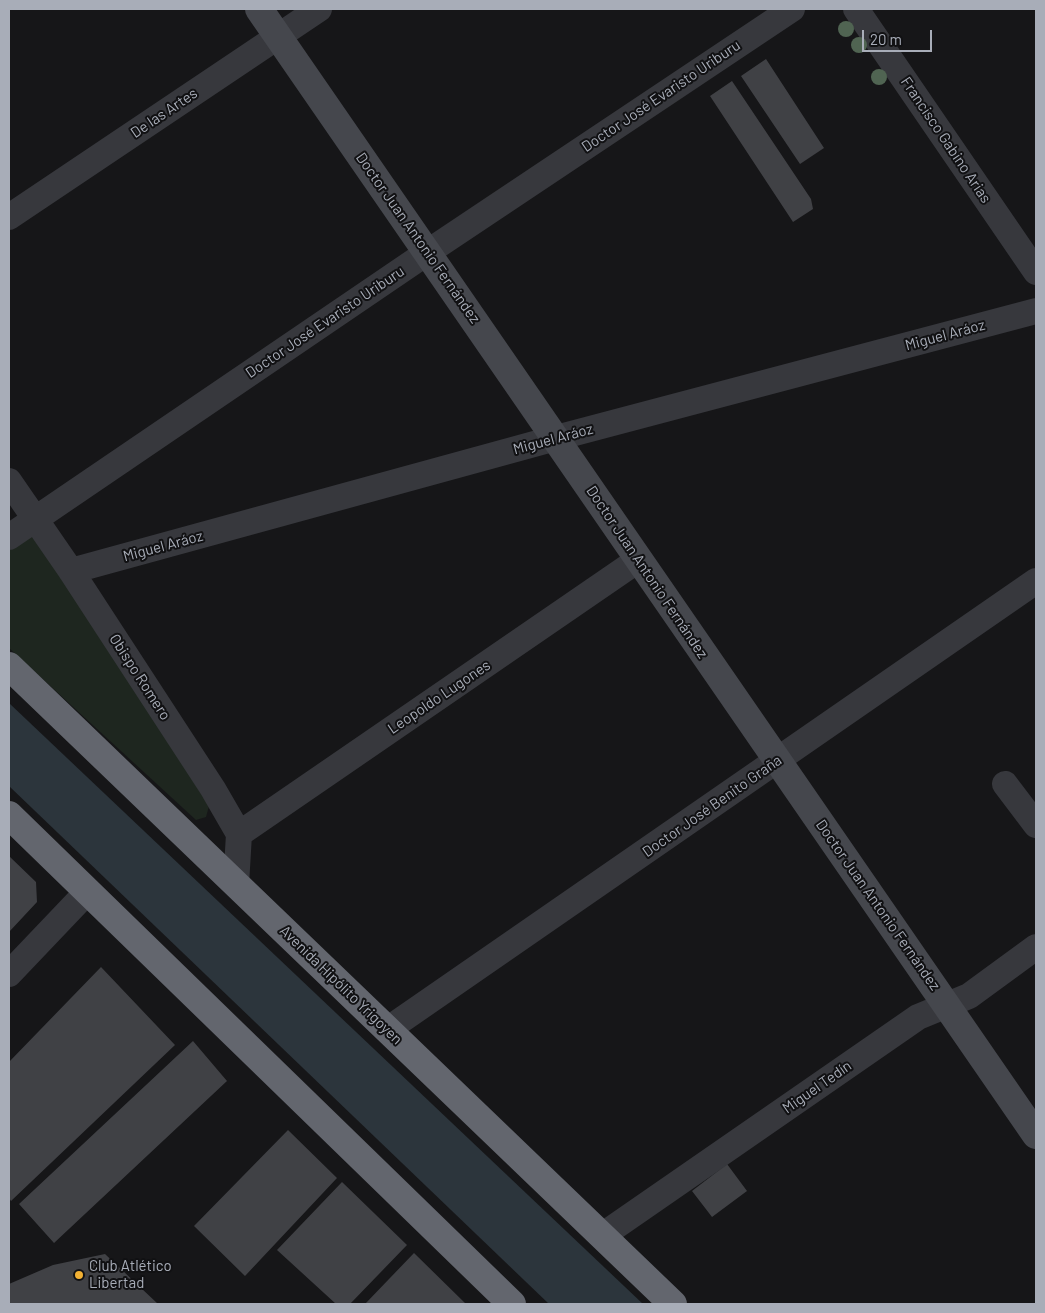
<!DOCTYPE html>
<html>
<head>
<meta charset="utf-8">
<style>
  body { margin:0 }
  #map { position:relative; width:1045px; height:1313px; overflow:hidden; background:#161618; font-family:Barlow,sans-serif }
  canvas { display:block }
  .frame { position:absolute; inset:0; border:10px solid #a8adb8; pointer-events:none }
  .scale { position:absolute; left:862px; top:30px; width:70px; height:22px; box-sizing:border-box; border:2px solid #a8adb8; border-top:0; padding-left:6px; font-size:15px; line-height:18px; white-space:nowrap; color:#a8adb8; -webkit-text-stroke:4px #111113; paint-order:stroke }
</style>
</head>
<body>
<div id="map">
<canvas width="1045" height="1313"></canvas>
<div class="frame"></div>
<div class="scale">20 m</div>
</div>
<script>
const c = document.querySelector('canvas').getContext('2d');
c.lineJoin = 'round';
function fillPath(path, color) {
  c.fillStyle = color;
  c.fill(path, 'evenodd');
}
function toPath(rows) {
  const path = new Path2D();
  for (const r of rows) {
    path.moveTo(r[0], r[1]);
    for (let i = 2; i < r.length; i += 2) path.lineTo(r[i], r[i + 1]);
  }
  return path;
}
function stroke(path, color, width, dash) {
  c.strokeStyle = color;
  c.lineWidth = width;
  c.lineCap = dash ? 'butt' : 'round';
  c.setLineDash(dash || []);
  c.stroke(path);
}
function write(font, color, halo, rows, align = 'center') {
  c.font = font + ' Barlow,sans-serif';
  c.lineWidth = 4;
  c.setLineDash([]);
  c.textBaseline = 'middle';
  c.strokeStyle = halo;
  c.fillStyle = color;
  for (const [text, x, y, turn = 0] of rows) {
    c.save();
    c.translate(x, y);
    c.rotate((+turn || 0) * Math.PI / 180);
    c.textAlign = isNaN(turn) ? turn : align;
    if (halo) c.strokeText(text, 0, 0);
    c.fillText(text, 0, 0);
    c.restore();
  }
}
const green = toPath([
  [35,531,209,806,206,817,196,820,9,648,9,550]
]);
const water = toPath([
  [9,703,643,1304,549,1304,9,786]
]);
const building = toPath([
  [766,59,824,148,800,164,741,76],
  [732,81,811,199,813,209,793,222,710,96],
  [9,856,36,882,37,902,9,932],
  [101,967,175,1045,11,1201,9,1198,9,1062],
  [193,1041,227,1081,54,1243,19,1204],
  [288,1130,337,1178,245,1276,194,1226],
  [727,1164,747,1191,712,1217,692,1191],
  [342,1182,407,1245,350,1304,336,1304,277,1250],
  [414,1253,466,1304,365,1304],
  [105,1254,158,1304,9,1304,9,1284,53,1265]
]);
const street = toPath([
  [856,9,1036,272],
  [9,217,319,9],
  [9,481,71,571,213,789,239,834,236,885],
  [9,537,428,252,792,9],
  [71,571,556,438,1036,311],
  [1005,784,1036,825],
  [239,834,638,560],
  [9,974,88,891],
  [387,1030,1036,581],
  [603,1235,918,1017,969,996,1036,947]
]);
const secondary = toPath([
  [259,9,1036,1135]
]);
const highway = toPath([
  [9,666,673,1304],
  [9,815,512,1304]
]);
const trees = [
  [846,29],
  [859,45],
  [879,77]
];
const markers = [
  [79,1275,5,"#f2b134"]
];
const streetNames = [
  ["Doctor José Evaristo Uriburu",661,96,-34],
  ["De las Artes",164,113,-34],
  ["Francisco Gabino Arias",946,140,56],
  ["Doctor Juan Antonio Fernández",418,238,55],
  ["Doctor José Evaristo Uriburu",325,322,-34],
  ["Miguel Aráoz",945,335,-15],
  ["Miguel Aráoz",553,439,-15],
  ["Miguel Aráoz",163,546,-15],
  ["Doctor Juan Antonio Fernández",647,572,56],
  ["Obispo Romero",140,677,57],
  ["Leopoldo Lugones",439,697,-34],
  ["Doctor José Benito Graña",712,806,-35],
  ["Doctor Juan Antonio Fernández",878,905,55],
  ["Avenida Hipólito Yrigoyen",341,985,44],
  ["Miguel Tedín",817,1087,-35]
];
const poiNames = [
  ["Club Atlético",89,1266],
  ["Libertad",89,1283]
];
fillPath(green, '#1e261f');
fillPath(water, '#2c353c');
fillPath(building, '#404145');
stroke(street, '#37383d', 26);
stroke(secondary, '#45474d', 28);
stroke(highway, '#63666e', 28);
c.fillStyle = '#506452';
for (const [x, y] of trees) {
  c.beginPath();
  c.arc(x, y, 8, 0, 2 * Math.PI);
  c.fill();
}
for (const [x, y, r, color] of markers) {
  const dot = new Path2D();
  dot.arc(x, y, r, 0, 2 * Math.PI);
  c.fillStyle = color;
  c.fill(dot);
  stroke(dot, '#111113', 2);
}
write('15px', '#a8adb8', '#111113', streetNames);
write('15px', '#a8adb8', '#111113', poiNames, 'left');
</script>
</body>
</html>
